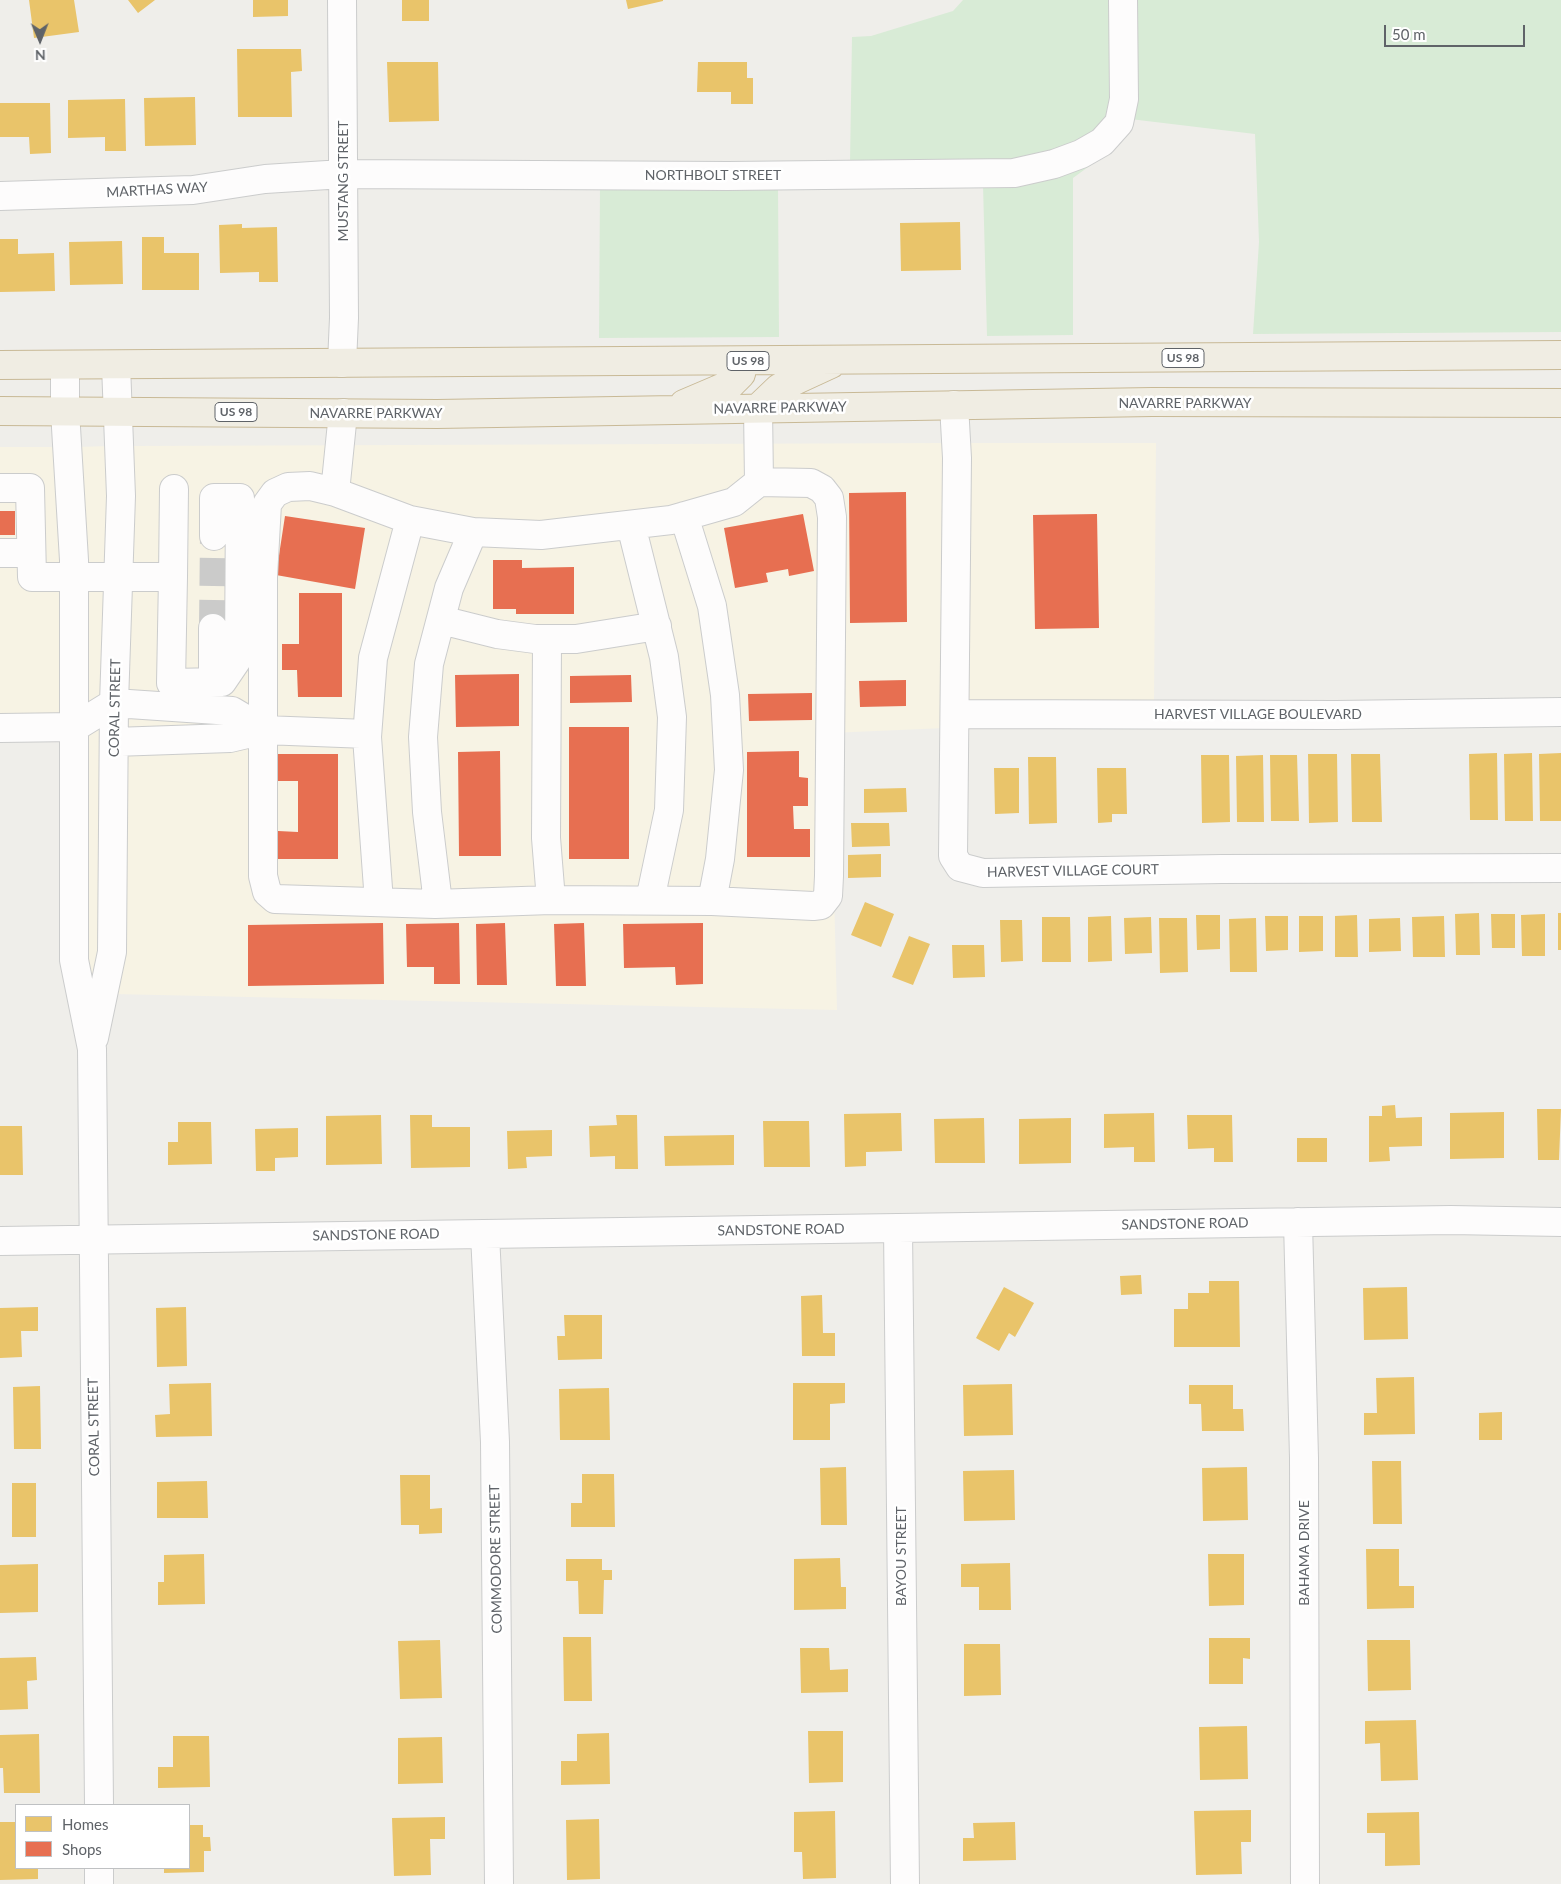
<!DOCTYPE html>
<html>
<head>
<meta charset="utf-8">
<style>
  body { margin:0 }
  #map { position:relative; width:1561px; height:1884px; overflow:hidden; background:#efeeea; font-family:Lato,sans-serif }
  canvas { display:block }
  .legend { position:absolute; left:15px; top:1804px; width:175px; height:65px; box-sizing:border-box; background:#fff; border:1px solid #bfc1c3; margin:0; padding:6px 9px; list-style:none; font-size:15px; color:#5f6368 }
  .legend li { display:flex; align-items:center; gap:10px; height:25px }
  .legend b { width:25px; border:1px solid #bfc1c3 }
  .north { position:absolute; left:15px; top:15px; width:50px; height:50px; -webkit-text-stroke:4px #fff; paint-order:stroke; rotate:179deg; font-size:14px; font-weight:700; line-height:20px; text-align:center; color:#5f6368 }
  .north::after { content:''; display:block; margin:auto; width:18px; height:22px; background:#5f6368; clip-path:polygon(50% 0,100% 100%,50% 72%,0 100%) }
  .scale { position:absolute; left:1384px; top:25px; width:141px; height:22px; box-sizing:border-box; border:2px solid #5f6368; border-top:0; padding-left:6px; font-size:15px; line-height:18px; white-space:nowrap; color:#5f6368; -webkit-text-stroke:4px #fff; paint-order:stroke }
</style>
</head>
<body>
<div id="map">
<canvas width="1561" height="1884"></canvas>
<ul class="legend">
<li><b style="height:14px;background:#e9c46a"></b>Homes</li>
<li><b style="height:14px;background:#e76f51"></b>Shops</li>
</ul>
<div class="north">N</div>
<div class="scale">50 m</div>
</div>
<script>
const c = document.querySelector('canvas').getContext('2d');
c.lineJoin = 'round';
function fillPath(path, color) {
  c.fillStyle = color;
  c.fill(path, 'evenodd');
}
function toPath(rows) {
  const path = new Path2D();
  for (const r of rows) {
    path.moveTo(r[0], r[1]);
    for (let i = 2; i < r.length; i += 2) path.lineTo(r[i], r[i + 1]);
  }
  return path;
}
function stroke(path, color, width, dash) {
  c.strokeStyle = color;
  c.lineWidth = width;
  c.lineCap = dash ? 'butt' : 'round';
  c.setLineDash(dash || []);
  c.stroke(path);
}
function write(font, color, halo, rows, align = 'center') {
  c.font = font + ' Lato,sans-serif';
  c.lineWidth = 5;
  c.setLineDash([]);
  c.textBaseline = 'middle';
  c.strokeStyle = halo;
  c.fillStyle = color;
  for (const [text, x, y, turn = 0] of rows) {
    c.save();
    c.translate(x, y);
    c.rotate((+turn || 0) * Math.PI / 180);
    c.textAlign = isNaN(turn) ? turn : align;
    if (halo) c.strokeText(text, 0, 0);
    c.fillText(text, 0, 0);
    c.restore();
  }
}
const commercial = toPath([
  [946,443,945,728,830,733,837,1010,113,994,130,446],
  [965,443,1156,443,1154,703,965,703],
  [110,446,103,950,94,994,83,959,77,447],
  [0,447,58,447,65,716,0,717]
]);
const green = toPath([
  [963,0,1113,0,1111,117,1096,133,1077,144,1013,162,850,163,852,37,871,36,953,11],
  [1133,0,1561,0,1561,332,1253,334,1259,242,1255,134,1130,119],
  [1095,162,1073,178,1073,335,987,336,983,185],
  [600,186,778,186,779,337,599,338]
]);
const homes = toPath([
  [29,0,74,0,79,32,34,38],
  [128,0,155,0,138,13],
  [253,0,288,0,288,16,253,17],
  [402,0,429,0,429,21,402,21],
  [626,0,663,0,663,1,628,9],
  [237,49,301,49,302,71,291,72,292,117,238,117],
  [387,62,438,62,439,121,389,122],
  [698,62,747,62,747,78,753,78,753,104,731,104,731,92,697,92],
  [195,97,196,145,145,146,144,98],
  [125,99,126,151,105,151,105,137,68,138,68,100],
  [0,103,50,103,51,153,30,154,29,137,0,137],
  [960,222,961,270,901,271,900,223],
  [242,224,242,228,277,227,278,282,259,282,259,272,220,273,219,225],
  [142,237,164,237,164,253,199,253,199,290,142,290],
  [0,239,18,239,18,254,54,253,55,291,0,292],
  [122,241,123,284,70,285,69,242],
  [1497,753,1498,820,1470,820,1469,754],
  [1532,753,1533,821,1505,821,1504,754],
  [1561,753,1561,821,1540,821,1539,754],
  [1308,754,1337,754,1338,822,1309,823],
  [1351,754,1380,754,1382,822,1352,822],
  [1201,755,1229,755,1230,822,1202,823],
  [1263,755,1264,822,1237,822,1236,756],
  [1270,755,1297,755,1299,821,1271,821],
  [1028,757,1056,757,1057,823,1029,824],
  [994,768,1019,768,1019,813,995,814],
  [1097,768,1126,768,1127,814,1112,814,1112,822,1098,823],
  [906,788,907,812,864,813,864,789],
  [851,823,889,823,890,846,852,847],
  [881,854,881,877,848,878,848,855],
  [865,902,894,914,881,947,851,935],
  [1479,913,1480,955,1456,955,1455,914],
  [1558,913,1561,913,1561,950,1558,950],
  [1491,914,1515,914,1515,948,1492,948],
  [1545,914,1545,956,1522,956,1521,915],
  [1196,915,1220,915,1220,949,1197,950],
  [1357,915,1358,957,1335,957,1335,916],
  [1111,916,1112,961,1088,962,1088,917],
  [1265,916,1288,916,1288,950,1266,951],
  [1299,916,1323,916,1323,951,1299,952],
  [1444,916,1445,957,1413,957,1412,917],
  [1042,917,1070,917,1071,962,1042,962],
  [1151,917,1152,953,1125,954,1124,918],
  [1159,918,1187,918,1188,972,1160,973],
  [1256,918,1257,972,1230,972,1229,919],
  [1400,918,1401,951,1369,952,1369,919],
  [1000,920,1022,920,1023,961,1001,962],
  [909,936,930,944,913,985,892,977],
  [952,945,984,945,985,977,953,978],
  [1395,1105,1396,1118,1422,1117,1422,1146,1389,1147,1390,1161,1369,1162,1369,1116,1382,1116,1382,1106],
  [1537,1109,1561,1109,1559,1160,1538,1160],
  [1504,1112,1504,1158,1450,1159,1450,1113],
  [901,1113,902,1151,866,1152,866,1166,845,1167,844,1114],
  [1154,1113,1155,1162,1134,1162,1134,1147,1104,1148,1104,1114],
  [381,1115,382,1164,326,1165,326,1116],
  [410,1115,432,1115,432,1127,470,1127,470,1167,411,1168],
  [616,1115,637,1115,638,1169,615,1169,615,1156,590,1157,589,1126,617,1125],
  [1187,1115,1232,1115,1233,1162,1214,1162,1214,1148,1188,1149],
  [984,1118,985,1163,935,1163,934,1119],
  [1071,1118,1071,1163,1019,1164,1019,1119],
  [763,1121,809,1121,810,1167,764,1167],
  [178,1122,211,1122,212,1164,168,1165,168,1142,178,1142],
  [0,1126,22,1126,23,1175,0,1175],
  [298,1128,298,1157,275,1158,275,1171,256,1171,255,1129],
  [552,1130,552,1156,526,1157,527,1168,508,1169,507,1131],
  [734,1135,734,1165,665,1166,664,1136],
  [1297,1138,1327,1138,1327,1162,1297,1162],
  [1141,1275,1142,1294,1121,1295,1120,1276],
  [1209,1281,1239,1281,1240,1347,1174,1347,1174,1309,1188,1309,1188,1293,1209,1293],
  [1004,1287,1034,1303,1015,1337,1009,1333,999,1351,976,1338],
  [1407,1287,1408,1339,1364,1340,1363,1288],
  [822,1295,823,1333,835,1333,835,1356,802,1356,801,1296],
  [38,1307,38,1331,21,1331,22,1357,0,1358,0,1308],
  [186,1307,187,1366,157,1367,156,1308],
  [564,1315,602,1315,602,1359,558,1360,557,1336,565,1336],
  [1414,1377,1415,1434,1364,1435,1364,1413,1377,1413,1376,1378],
  [211,1383,212,1436,156,1437,155,1415,170,1414,169,1384],
  [793,1383,845,1383,845,1403,830,1404,830,1440,793,1440],
  [1012,1384,1013,1435,964,1436,963,1385],
  [1189,1385,1233,1385,1233,1409,1243,1409,1244,1431,1202,1431,1201,1404,1189,1404],
  [40,1386,41,1449,14,1449,13,1387],
  [609,1388,610,1440,560,1440,559,1389],
  [1502,1412,1502,1440,1479,1440,1479,1413],
  [1372,1461,1401,1461,1402,1524,1373,1524],
  [846,1467,847,1525,821,1525,820,1468],
  [1247,1467,1248,1520,1203,1521,1202,1468],
  [1014,1470,1015,1520,964,1521,963,1471],
  [582,1474,614,1474,615,1527,571,1527,571,1503,582,1503],
  [400,1475,430,1475,430,1509,442,1508,442,1533,419,1534,419,1525,401,1525],
  [207,1481,208,1518,157,1518,157,1482],
  [12,1483,36,1483,36,1537,12,1537],
  [1366,1549,1399,1549,1399,1586,1414,1586,1414,1608,1367,1609],
  [204,1554,205,1604,158,1605,158,1582,164,1582,164,1555],
  [1208,1554,1244,1554,1244,1605,1209,1606],
  [840,1558,841,1587,846,1587,846,1609,794,1610,794,1559],
  [566,1559,602,1559,602,1570,612,1570,612,1580,604,1580,603,1614,579,1614,578,1581,566,1581],
  [1010,1563,1011,1610,979,1610,979,1587,961,1587,961,1564],
  [38,1564,38,1612,0,1613,0,1565],
  [563,1637,591,1637,592,1701,564,1701],
  [1209,1638,1250,1638,1250,1659,1243,1658,1243,1684,1209,1684],
  [440,1640,442,1698,400,1699,398,1641],
  [1367,1640,1410,1640,1411,1690,1368,1691],
  [964,1644,1000,1644,1001,1695,964,1696],
  [800,1648,829,1648,830,1670,848,1669,848,1692,801,1693],
  [36,1657,37,1680,27,1681,28,1709,0,1710,0,1658],
  [1416,1720,1418,1780,1381,1781,1380,1743,1365,1744,1365,1721],
  [1247,1726,1248,1779,1200,1780,1199,1727],
  [808,1731,843,1731,843,1782,809,1783],
  [609,1733,610,1784,561,1785,561,1761,577,1761,577,1734],
  [39,1734,40,1793,4,1793,3,1768,0,1768,0,1735],
  [173,1736,209,1736,210,1787,158,1788,158,1767,173,1767],
  [442,1737,443,1783,398,1784,398,1738],
  [1251,1810,1251,1842,1241,1842,1242,1874,1196,1875,1194,1811],
  [835,1811,836,1878,803,1879,802,1852,794,1852,794,1812],
  [1419,1812,1420,1865,1385,1866,1385,1833,1367,1833,1367,1813],
  [445,1817,445,1839,430,1839,431,1875,394,1876,392,1818],
  [599,1819,600,1879,567,1880,566,1820],
  [0,1822,16,1822,16,1868,38,1868,38,1879,0,1880],
  [1015,1822,1016,1860,963,1861,963,1838,974,1838,973,1823],
  [189,1825,203,1825,203,1837,210,1837,211,1851,204,1851,204,1872,164,1873,164,1868,189,1868]
]);
const shops = toPath([
  [906,492,907,622,850,623,849,493],
  [0,511,15,511,15,535,0,535],
  [803,514,814,571,789,576,788,569,766,573,768,582,735,588,724,528],
  [1097,514,1099,628,1035,629,1033,515],
  [285,516,365,528,355,589,276,575],
  [493,560,522,560,522,568,574,567,574,614,516,614,516,609,493,609],
  [299,593,342,593,342,697,298,697,297,670,282,670,282,644,299,644],
  [519,674,519,726,456,727,455,675],
  [631,675,632,702,570,703,570,676],
  [906,680,906,706,860,707,859,681],
  [812,693,812,720,749,721,748,694],
  [569,727,629,727,629,859,569,859],
  [500,751,501,856,459,856,458,752],
  [799,751,799,777,808,778,808,806,793,806,794,829,810,829,810,857,747,857,747,752],
  [278,754,338,754,338,859,277,859,278,831,298,832,298,781,277,781],
  [383,923,384,984,248,986,248,925],
  [459,923,460,984,434,984,434,967,407,967,406,924],
  [505,923,507,985,477,985,476,924],
  [584,923,586,986,556,986,554,924],
  [703,923,703,984,676,985,675,967,624,968,623,924]
]);
const minorTunnel = toPath([
  [213,628,214,536]
]);
const minor = toPath([
  [342,0,344,318,342,363],
  [0,196,193,190,265,179,343,174,728,176,1014,173,1054,164,1081,154,1102,142,1119,123,1124,99,1123,0],
  [65,365,65,411,74,560,74,960,92,1049,99,1805],
  [954,405,957,458,953,856,960,867,983,873,1222,869,1561,868],
  [343,413,335,492,310,486,288,487,275,493,267,504,263,577,263,876,267,892,275,899,435,904,551,900,712,901,813,906,821,905,828,896,829,876,832,517,829,498,822,489,811,483,759,482,758,408],
  [0,488,30,488,32,577,173,577,171,683,222,682,239,657,240,498,214,498,214,536],
  [335,492,410,520,473,532,541,535,671,520,734,502,759,482],
  [684,516,712,606,725,695,729,770,720,859,712,901],
  [631,525,664,657,672,717,669,810,650,900],
  [0,553,31,553],
  [173,577,174,489],
  [441,620,497,634,535,639,576,639,657,626],
  [547,640,546,838,551,900],
  [213,682,213,628],
  [955,714,1336,715,1561,712],
  [0,728,75,727,114,703,232,711,264,730],
  [114,742,230,738,264,730,367,734],
  [379,902,367,737,373,658,410,520],
  [438,903,427,812,423,737,429,664,449,588,473,532],
  [94,1038,112,952,114,703,121,496,116,365],
  [1298,1222,1304,1458,1305,1884],
  [898,1228,905,1884],
  [485,1234,495,1442,499,1884],
  [0,1241,1451,1220,1561,1222],
  [99,1868,99,1884]
]);
const highway = toPath([
  [0,365,1561,355],
  [684,404,731,384,741,374,743,361],
  [758,408,779,388,831,364],
  [0,411,437,414,1152,402,1561,403]
]);
const shields = [
  [1183,358,42],
  [748,361,42],
  [236,412,42]
];
const shieldNames = [
  ["US 98",1183,358],
  ["US 98",748,361],
  ["US 98",236,412]
];
const streetNames = [
  ["NORTHBOLT STREET",713,175],
  ["MUSTANG STREET",343,181,-90],
  ["MARTHAS WAY",157,190,-3],
  ["NAVARRE PARKWAY",1185,403],
  ["NAVARRE PARKWAY",780,408,-1],
  ["NAVARRE PARKWAY",376,413],
  ["CORAL STREET",115,708,-89],
  ["HARVEST VILLAGE BOULEVARD",1258,714],
  ["HARVEST VILLAGE COURT",1073,871,-1],
  ["SANDSTONE ROAD",1185,1224,-1],
  ["SANDSTONE ROAD",781,1230,-1],
  ["SANDSTONE ROAD",376,1235,-1],
  ["CORAL STREET",94,1427,-91],
  ["BAHAMA DRIVE",1304,1553,-90],
  ["BAYOU STREET",901,1556,-90],
  ["COMMODORE STREET",496,1559,-91]
];
fillPath(commercial, '#f7f3e4');
fillPath(green, '#d8ebd6');
fillPath(homes, '#e9c46a');
fillPath(shops, '#e76f51');
stroke(minorTunnel, '#cbcbca', 28, [28, 14]);
stroke(minor, '#cbcccc', 30);
stroke(highway, '#c8b996', 30);
stroke(minor, '#fdfcfc', 28);
stroke(highway, '#f0ede3', 28);
for (const [x, y, w] of shields) {
  const box = new Path2D();
  box.roundRect(x - w / 2, y - 9.5, w, 19, 4);
  c.fillStyle = '#fff';
  c.fill(box);
  stroke(box, '#5f6368', 1);
}
write('bold 12px', '#5f6368', null, shieldNames);
write('14px', '#5f6368', '#fff', streetNames);
</script>
</body>
</html>
